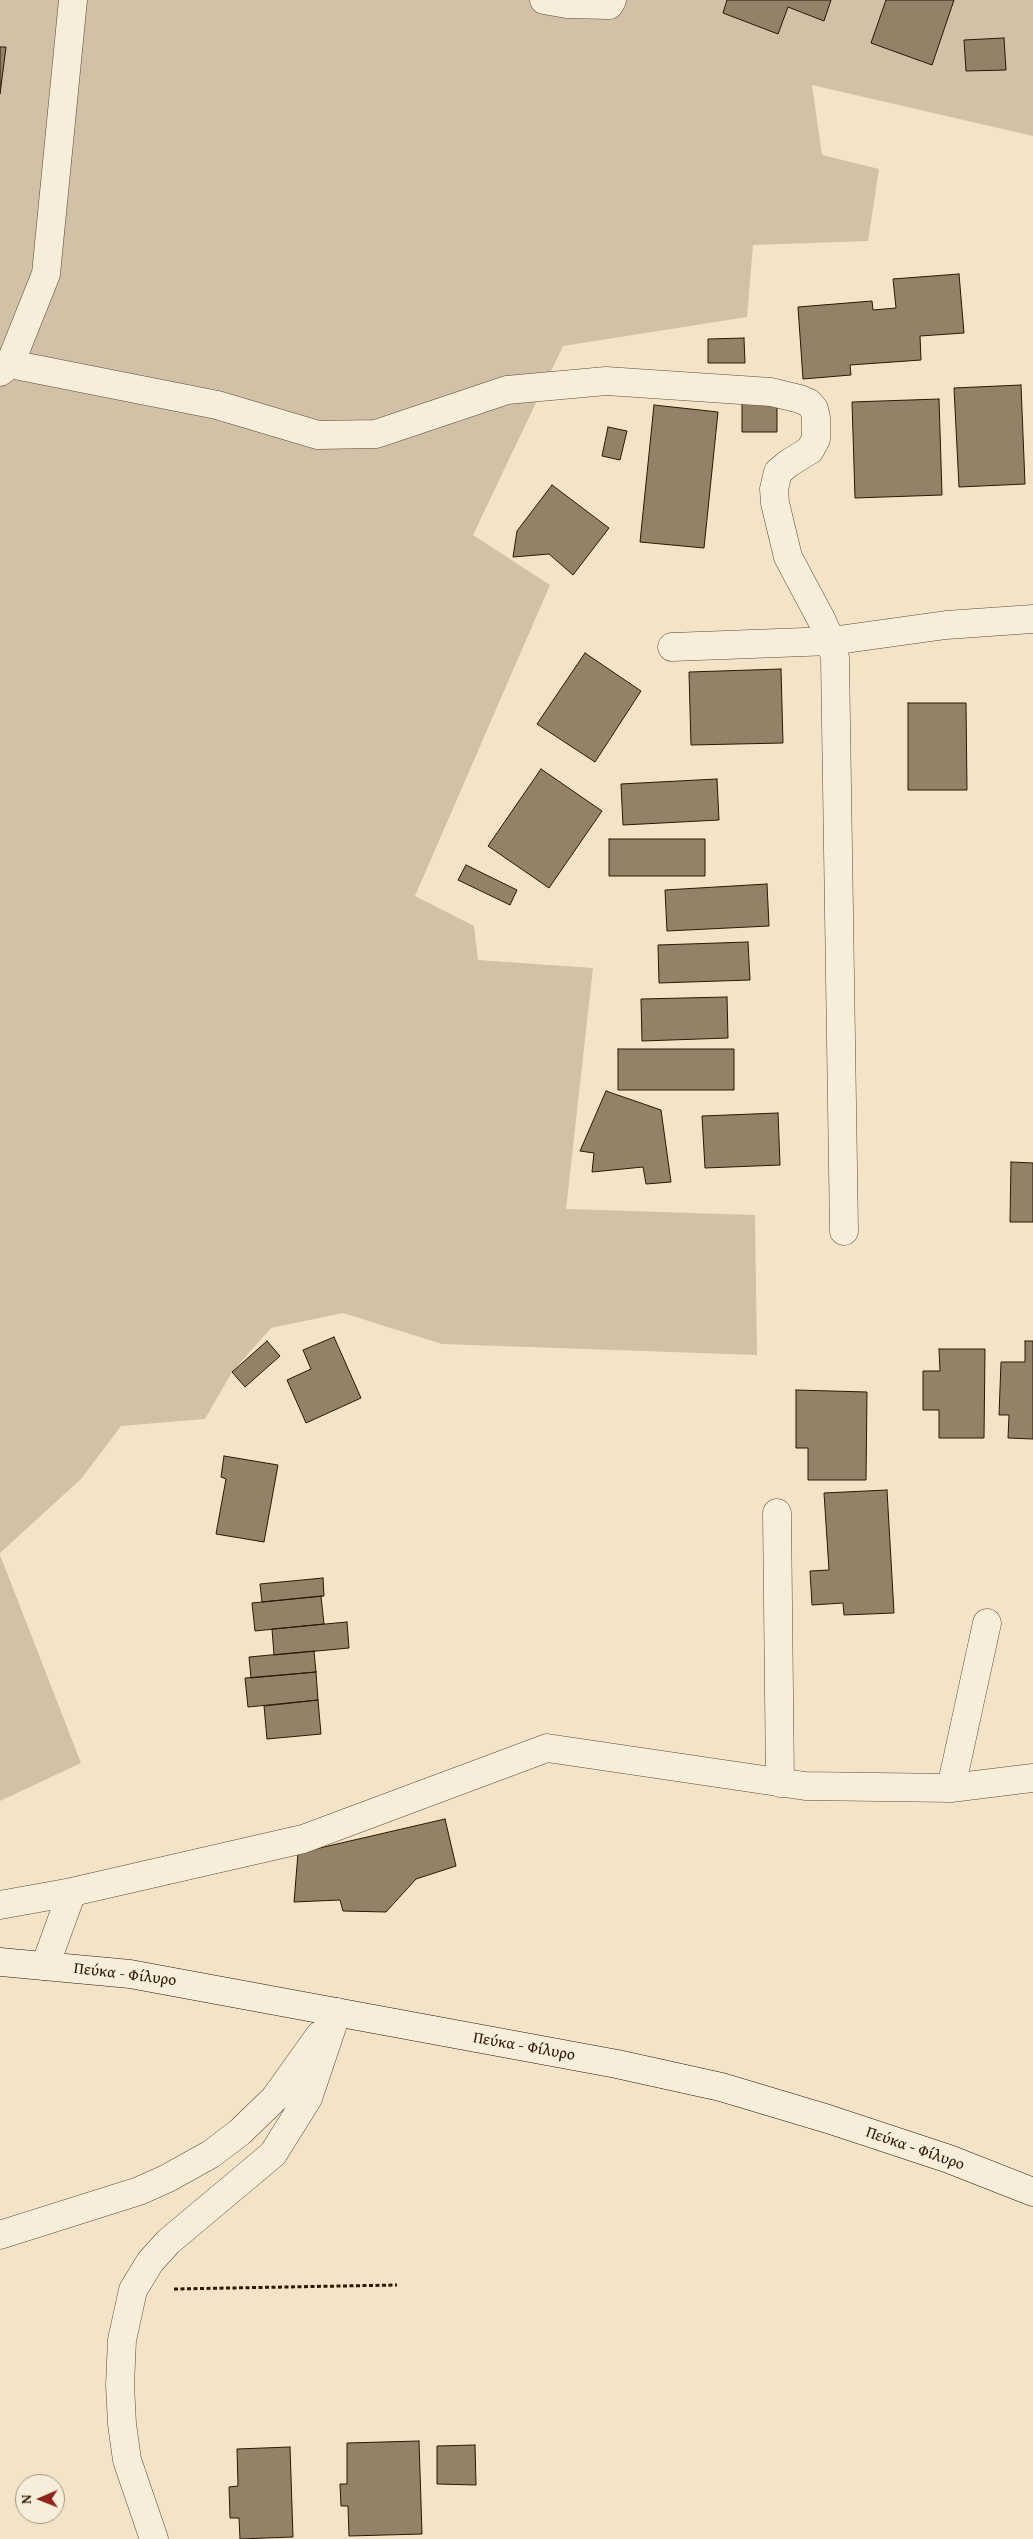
<!DOCTYPE html>
<html>
<head>
<meta charset="utf-8">
<style>
  body { margin:0 }
  #map { position:relative; width:1033px; height:2539px; overflow:hidden; background:#f3e4c8; font-family:"Gentium Book Plus",serif }
  canvas { display:block }
  .north { position:absolute; left:15px; top:2474px; width:50px; height:50px; box-sizing:border-box; background:#f7eddb; border:1px solid #a69783; border-radius:50%; rotate:269deg; font-size:14px; font-weight:700; line-height:20px; text-align:center; color:#2c1700 }
  .north::after { content:''; display:block; margin:auto; width:18px; height:22px; background:#8f2418; clip-path:polygon(50% 0,100% 100%,50% 72%,0 100%) }
</style>
</head>
<body>
<div id="map">
<canvas width="1033" height="2539"></canvas>
<div class="north">N</div>
</div>
<script>
const c = document.querySelector('canvas').getContext('2d');
c.lineJoin = 'round';
function fillPath(path, color) {
  c.fillStyle = color;
  c.fill(path, 'evenodd');
}
function toPath(rows) {
  const path = new Path2D();
  for (const r of rows) {
    path.moveTo(r[0], r[1]);
    for (let i = 2; i < r.length; i += 2) path.lineTo(r[i], r[i + 1]);
  }
  return path;
}
function stroke(path, color, width, dash) {
  c.strokeStyle = color;
  c.lineWidth = width;
  c.lineCap = dash ? 'butt' : 'round';
  c.setLineDash(dash || []);
  c.stroke(path);
}
function write(font, color, halo, rows, align = 'center') {
  c.font = font + ' "Gentium Book Plus",serif';
  c.lineWidth = 4.5;
  c.setLineDash([]);
  c.textBaseline = 'middle';
  c.strokeStyle = halo;
  c.fillStyle = color;
  for (const [text, x, y, turn = 0] of rows) {
    c.save();
    c.translate(x, y);
    c.rotate((+turn || 0) * Math.PI / 180);
    c.textAlign = isNaN(turn) ? turn : align;
    if (halo) c.strokeText(text, 0, 0);
    c.fillText(text, 0, 0);
    c.restore();
  }
}
const green = toPath([
  [0,0,1033,0,1033,136,812,85,822,155,879,169,868,241,753,245,747,317,563,346,473,535,550,585,415,896,474,926,478,960,593,968,566,1209,755,1215,757,1355,442,1344,343,1313,271,1328,232,1372,205,1419,121,1426,81,1479,0,1553],
  [0,1555,81,1763,0,1801]
]);
const building = toPath([
  [727,0,831,0,824,21,788,7,778,34,723,13,727,0],
  [886,0,954,0,932,65,871,43,886,0],
  [1004,38,1006,70,966,71,964,40,1004,38],
  [0,47,6,47,0,94,0,47],
  [959,274,964,333,920,336,921,360,850,365,851,375,803,379,798,307,872,301,873,310,896,308,893,279,959,274],
  [744,338,745,363,708,363,708,339,744,338],
  [1021,385,1025,484,959,487,954,388,1021,385],
  [939,399,942,495,855,498,852,402,939,399],
  [742,401,777,401,777,432,742,432,742,401],
  [654,405,718,412,704,548,640,542,654,405],
  [608,427,627,431,620,460,602,456,608,427],
  [552,485,609,528,573,575,549,554,513,557,517,531,552,485],
  [585,653,641,691,595,762,537,724,585,653],
  [781,669,783,743,691,745,689,672,781,669],
  [908,703,966,703,967,790,908,790,908,703],
  [541,769,602,811,549,888,488,846,541,769],
  [717,779,719,820,623,825,621,784,717,779],
  [609,839,705,839,705,876,609,876,609,839],
  [466,865,517,890,510,905,458,880,466,865],
  [767,884,769,926,667,931,665,890,767,884],
  [748,942,750,980,659,983,658,945,748,942],
  [727,997,728,1038,642,1041,641,999,727,997],
  [618,1049,734,1049,734,1090,618,1090,618,1049],
  [606,1091,661,1110,671,1182,646,1184,643,1167,592,1172,594,1153,580,1151,606,1091],
  [778,1113,780,1165,705,1168,702,1116,778,1113],
  [1011,1162,1033,1163,1033,1222,1010,1222,1011,1162],
  [334,1337,361,1398,306,1423,287,1380,311,1369,303,1350,334,1337],
  [267,1341,280,1356,245,1387,232,1372,267,1341],
  [1025,1341,1033,1341,1033,1439,1008,1438,1009,1415,999,1415,1001,1362,1025,1362,1025,1341],
  [939,1349,985,1349,984,1438,939,1438,939,1410,923,1410,923,1371,940,1371,939,1349],
  [796,1390,867,1392,866,1480,808,1480,808,1448,796,1448,796,1390],
  [224,1456,278,1465,264,1542,216,1534,226,1479,221,1477,224,1456],
  [887,1490,894,1613,844,1615,843,1603,812,1605,810,1571,829,1570,824,1493,887,1490],
  [323,1578,324,1596,262,1602,260,1584,323,1578],
  [321,1596,324,1624,255,1631,252,1603,321,1596],
  [347,1622,349,1648,274,1655,272,1629,347,1622],
  [314,1651,316,1672,251,1678,249,1657,314,1651],
  [316,1672,318,1700,248,1707,245,1678,316,1672],
  [318,1700,321,1734,267,1739,264,1706,318,1700],
  [445,1819,456,1866,416,1879,386,1912,343,1911,340,1900,294,1902,298,1853,445,1819],
  [419,2441,422,2534,349,2536,348,2506,341,2506,340,2484,347,2484,347,2443,419,2441],
  [475,2445,476,2485,437,2484,437,2446,475,2445],
  [290,2447,293,2537,240,2539,239,2518,230,2518,229,2487,238,2486,237,2449,290,2447]
]);
const path = toPath([
  [174,2289,397,2285]
]);
const street = toPath([
  [544,0,567,4,609,5,612,0],
  [10,364,217,405,318,435,376,434,507,390,606,381,771,392,800,399,809,403,814,409,816,418,816,439,810,450,789,463,778,472,774,489,775,503,788,557,821,619,831,641,835,658,844,1231],
  [0,372,10,364,46,274,73,0],
  [672,647,831,641,946,625,1033,619],
  [777,1513,780,1783],
  [951,1788,987,1623],
  [0,1905,72,1892],
  [45,1966,72,1892,303,1839,547,1748,805,1786,951,1788,1033,1778],
  [0,2235,139,2191,168,2178,211,2154,240,2132,275,2098,320,2035],
  [154,2539,127,2460,122,2424,120,2385,122,2340,133,2290,150,2262,168,2242,273,2154,308,2098,337,2012]
]);
const secondary = toPath([
  [0,1962,130,1974,617,2064,721,2087,828,2119,949,2159,1033,2192]
]);
const streetNames = [
  ["Πεύκα - Φίλυρο",125,1975,7],
  ["Πεύκα - Φίλυρο",524,2047,10],
  ["Πεύκα - Φίλυρο",915,2149,19]
];
fillPath(green, '#d1c1a6');
fillPath(building, '#938268');
stroke(building, '#2c1700', 1);
stroke(street, '#5e4a32', 29);
stroke(secondary, '#2c1700', 29);
stroke(path, '#2c1700', 3, [4, 2.5]);
stroke(street, '#f7eddb', 28);
stroke(secondary, '#f7eddb', 28);
write('16px', '#2c1700', '#f7eddb', streetNames);
</script>
</body>
</html>
